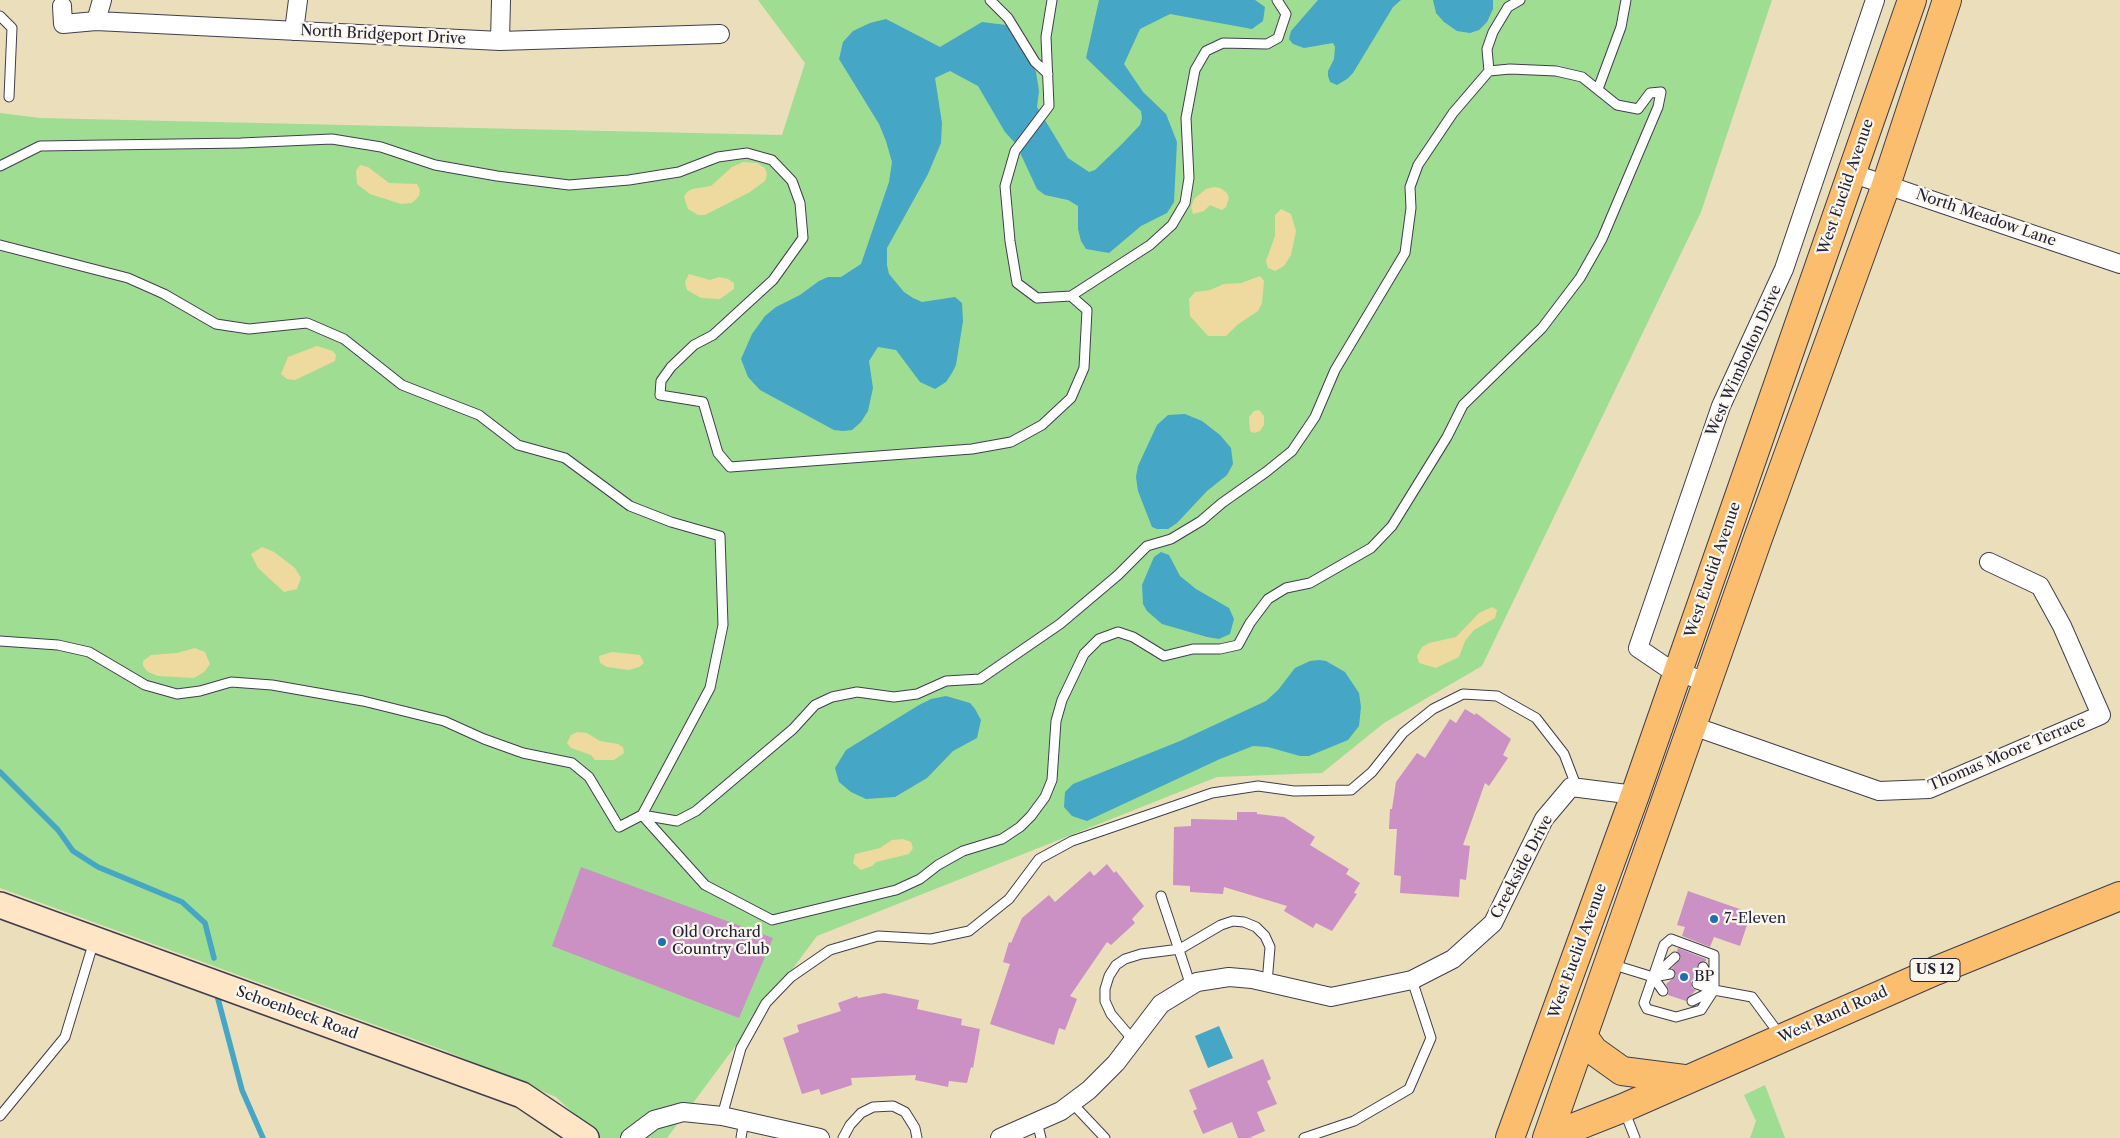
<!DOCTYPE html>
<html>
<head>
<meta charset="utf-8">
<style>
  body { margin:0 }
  canvas { display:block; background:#ebdebb }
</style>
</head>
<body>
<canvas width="2120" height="1138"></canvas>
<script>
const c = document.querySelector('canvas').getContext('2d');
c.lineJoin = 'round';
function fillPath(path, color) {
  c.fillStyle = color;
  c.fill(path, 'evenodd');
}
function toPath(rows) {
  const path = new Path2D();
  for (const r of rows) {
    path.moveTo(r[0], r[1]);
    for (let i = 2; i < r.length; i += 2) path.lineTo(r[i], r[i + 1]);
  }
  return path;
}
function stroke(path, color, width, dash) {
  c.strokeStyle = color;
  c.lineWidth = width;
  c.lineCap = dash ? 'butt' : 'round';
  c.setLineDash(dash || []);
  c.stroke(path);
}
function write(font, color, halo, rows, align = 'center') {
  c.font = font + ' "Libre Caslon Text",serif';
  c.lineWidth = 4.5;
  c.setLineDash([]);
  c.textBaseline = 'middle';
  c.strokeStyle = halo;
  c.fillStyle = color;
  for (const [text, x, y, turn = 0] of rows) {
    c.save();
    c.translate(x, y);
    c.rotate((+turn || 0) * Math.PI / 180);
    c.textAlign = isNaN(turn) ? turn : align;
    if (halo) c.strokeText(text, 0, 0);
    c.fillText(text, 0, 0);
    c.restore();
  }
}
const green = toPath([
  [758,0,1772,0,1701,212,1482,666,1384,723,1322,773,1217,777,817,936,667,1138,600,1138,556,1097,441,1049,0,888,0,113,40,118,782,135,805,63],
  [1765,1085,1785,1138,1750,1138,1756,1121,1744,1095]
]);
const sand = toPath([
  [743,162,757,163,765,168,767,174,765,181,750,192,705,215,698,215,688,209,684,197,687,192,692,189,711,186,732,167],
  [360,165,368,167,389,183,417,184,420,190,419,196,412,203,401,204,370,194,357,184,356,171],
  [1214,187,1220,188,1227,193,1229,198,1226,207,1222,210,1210,205,1204,211,1193,214,1191,207,1194,199,1206,189],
  [1281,209,1291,214,1296,231,1291,255,1284,266,1275,271,1268,268,1266,261,1275,236,1275,215],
  [689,274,710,280,719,277,728,279,734,283,734,289,720,299,701,298,687,290,685,282],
  [1260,276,1264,281,1262,303,1258,311,1237,325,1226,336,1208,336,1190,316,1189,299,1195,292,1210,290,1224,284,1241,283],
  [317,346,333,351,336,355,335,361,295,380,287,379,281,374,288,357],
  [1259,410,1264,416,1264,425,1260,431,1254,433,1250,431,1249,417,1254,411],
  [262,547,274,552,295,568,301,578,297,589,284,592,258,568,251,554],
  [1492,607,1497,610,1495,618,1474,630,1465,641,1459,657,1436,668,1419,663,1417,656,1422,647,1429,643,1456,637,1479,613],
  [195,648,205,652,210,664,204,672,194,678,158,676,148,672,143,666,143,661,151,655,177,653],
  [612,652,640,655,644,663,639,667,629,670,607,667,600,663,599,656],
  [577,732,587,733,600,741,618,744,623,747,624,753,614,760,595,760,591,755,571,748,567,743,571,735],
  [903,839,911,842,913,848,909,854,876,862,872,866,861,870,853,863,855,854,880,848,892,840]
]);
const water = toPath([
  [1099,0,1255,0,1265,7,1263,21,1252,29,1170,14,1140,29,1124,64,1143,92,1166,114,1177,142,1174,202,1167,213,1141,226,1109,253,1086,249,1081,241,1078,229,1078,206,1068,200,1045,195,1037,189,1016,144,1005,132,978,86,950,71,935,78,942,123,941,143,928,174,887,248,887,265,889,274,904,292,913,298,922,302,955,297,962,303,963,321,956,365,952,373,946,382,935,389,920,382,896,350,878,347,869,361,873,388,868,411,861,422,852,430,843,431,834,430,760,390,748,377,741,359,752,334,765,316,776,307,800,295,819,281,828,277,841,277,861,264,889,182,892,162,886,141,879,124,839,59,843,42,853,31,870,23,886,19,940,47,982,22,1006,25,1029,57,1036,72,1039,91,1037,107,1068,158,1089,172,1095,170,1122,144,1140,125,1142,118,1141,111,1086,58],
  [1318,0,1401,0,1393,7,1353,73,1347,79,1337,85,1330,82,1328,76,1328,71,1334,59,1335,47,1333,43,1304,48,1293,44,1289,39,1291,31],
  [1433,0,1493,0,1493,9,1487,22,1479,30,1470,33,1457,31,1444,22,1436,13],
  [1185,414,1202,421,1220,435,1231,448,1233,464,1227,475,1207,491,1177,523,1168,529,1157,529,1152,527,1138,491,1136,477,1138,466,1157,425,1168,415],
  [1161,552,1169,555,1180,576,1196,589,1229,608,1234,619,1230,634,1219,639,1207,637,1162,624,1147,611,1143,604,1142,585,1154,557],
  [1319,660,1326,661,1345,672,1359,693,1361,707,1359,726,1348,740,1309,756,1300,756,1268,747,1253,746,1220,759,1087,821,1072,816,1064,807,1065,792,1073,784,1180,741,1266,701,1278,690,1295,668,1310,661],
  [946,696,970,703,975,709,981,720,977,738,953,751,927,778,895,797,866,799,851,792,839,782,835,768,846,750,919,705,931,699],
  [1219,1026,1233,1058,1208,1068,1195,1036]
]);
const stream = toPath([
  [0,772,58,830,73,851,98,867,182,902,205,923,214,958],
  [217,995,242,1090,263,1138]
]);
const building = toPath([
  [1465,709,1475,715,1476,713,1511,739,1503,755,1508,758,1489,786,1485,783,1463,845,1470,846,1466,880,1460,879,1459,897,1400,893,1401,876,1394,875,1397,829,1389,829,1390,809,1392,809,1396,782,1417,753,1425,758,1450,719,1456,723],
  [1237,812,1257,812,1257,814,1284,817,1315,837,1310,845,1349,869,1346,874,1360,883,1354,893,1357,894,1332,931,1316,923,1313,928,1284,911,1287,906,1224,887,1223,894,1190,892,1190,886,1173,885,1174,827,1191,826,1191,819,1237,820],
  [1107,864,1114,873,1116,871,1144,906,1132,919,1135,923,1111,945,1107,942,1070,996,1077,999,1065,1030,1059,1028,1054,1045,990,1024,1010,964,1003,962,1009,942,1011,943,1022,918,1049,895,1055,902,1090,871,1094,876],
  [581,867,773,938,739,1018,552,946],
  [1688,891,1751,913,1740,946,1714,937,1710,947,1682,936,1685,927,1677,925],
  [1678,948,1706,959,1706,961,1698,964,1701,976,1691,981,1692,988,1696,990,1686,1001,1668,995,1669,990,1666,984,1676,976,1672,968,1681,958,1677,951],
  [884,993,919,1000,917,1009,962,1019,961,1025,980,1029,973,1068,971,1067,967,1083,949,1081,948,1087,915,1080,916,1075,851,1078,852,1085,821,1095,819,1089,802,1094,783,1038,799,1032,797,1025,841,1011,838,1003,857,996,858,998],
  [1263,1059,1271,1079,1267,1081,1277,1104,1257,1112,1265,1131,1249,1138,1238,1138,1232,1122,1203,1134,1193,1111,1197,1109,1189,1090]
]);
const lane = toPath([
  [990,0,1008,18,1035,62,1048,74],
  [0,16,12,28,9,97],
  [1598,89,1621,27,1626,0],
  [0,166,40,146,241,143,332,139,381,147,435,165,497,176,569,185,629,180,679,172,718,157,747,153,772,160,792,181,800,203,803,238,773,280,713,335,694,345,671,367,661,381,660,395,703,402,718,453,730,467,972,449,1011,442,1042,425,1071,398,1084,368,1087,310,1071,296,1037,298,1017,283,1010,241,1005,186,1015,151,1049,106,1046,37,1052,0],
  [0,245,128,278,164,294,216,324,249,329,307,323,344,339,402,385,479,415,518,445,565,458,630,506,671,522,720,536,723,625,710,688,642,815,705,885,772,920,896,890,920,879,938,865,963,851,1002,839,1020,827,1031,816,1045,797,1052,780,1056,721,1062,700,1084,654,1099,639,1118,632,1133,637,1164,656,1193,649,1220,649,1238,645,1250,623,1268,599,1286,588,1310,583,1371,548,1392,526,1447,437,1463,405,1542,328,1580,278,1602,239,1658,107,1661,92,1650,93,1638,109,1617,105,1582,77,1556,71,1510,69,1489,71,1487,49,1493,32,1508,7,1520,0],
  [1071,296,1150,245,1172,225,1185,203,1189,178,1186,118,1195,70,1206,51,1223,43,1267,44,1278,38,1286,14,1277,0],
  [0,641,58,645,89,652,145,685,177,694,200,691,231,682,272,685,363,701,444,721,484,739,523,753,572,763,589,777,619,827,642,815,677,821,696,811,793,729,815,705,832,697,857,692,894,697,917,694,946,681,980,679,1060,624,1118,575,1147,546,1171,539,1201,521,1222,503,1266,472,1292,451,1315,417,1335,370,1405,253,1411,208,1410,187,1418,165,1453,113,1489,71],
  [1161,896,1191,986],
  [1675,957,1653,977,1644,1003,1647,1009,1676,1017,1701,1010,1714,990],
  [1611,964,1653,977,1664,945,1671,939,1714,955,1714,990,1752,997,1780,1035],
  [1703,967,1713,987],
  [1653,977,1670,974],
  [1653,977,1663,991],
  [1697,984,1714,990],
  [1692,1001,1712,991],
  [1133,1040,1111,1014,1105,1001,1105,989,1109,976,1116,965,1125,959,1141,954,1180,949,1221,925,1233,921,1244,922,1256,927,1265,936,1270,947,1267,983],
  [1072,1103,1105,1138],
  [1624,1110,1635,1138],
  [0,1116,65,1037,94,941],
  [722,1116,741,1048,766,1003,791,977,830,950,878,936,931,939,969,931,1009,899,1039,859,1072,841,1212,793,1258,786,1294,791,1351,790,1372,772,1403,733,1433,709,1463,694,1497,696,1536,718,1564,754,1577,788],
  [1037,1122,1041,1138],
  [741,1138,744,1120],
  [843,1138,850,1125,861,1113,873,1107,893,1106,905,1112,915,1128,917,1138],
  [1304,1138,1354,1121,1409,1089,1431,1038,1412,980]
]);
const street = toPath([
  [62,6,63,24,96,21,500,41,720,34],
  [96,21,102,0],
  [294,31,298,0],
  [500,41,501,0],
  [1851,173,2120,264],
  [1708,683,1666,667,1638,648,1721,406,1784,269,1875,0],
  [1693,726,1879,791,1929,789,2101,715,2062,626,2040,586,1989,562],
  [630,1138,654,1120,683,1112,722,1116,820,1138],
  [1000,1138,1061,1111,1089,1090,1116,1063,1161,1004,1197,982,1229,977,1252,979,1331,997,1412,980,1453,959,1493,923,1544,819,1571,787,1635,795]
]);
const secondary = toPath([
  [0,905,522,1095,586,1138]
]);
const primary = toPath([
  [1583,1036,1594,1051,1622,1071,1684,1079],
  [1510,1138,1635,795,1912,0],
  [1547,1138,1757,541,1886,185,1947,0],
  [1547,1138,1623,1108,1935,971,2120,896]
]);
const markers = [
  [1714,919,5,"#1f6fb2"],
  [662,942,5,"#1f6fb2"],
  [1684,977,5,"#1f6fb2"]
];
const shields = [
  [1935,970,50]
];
const shieldNames = [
  ["US 12",1935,970]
];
const streetNames = [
  ["North Bridgeport Drive",383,35,3],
  ["West Euclid Avenue",1846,187,-71],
  ["North Meadow Lane",1986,218,19],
  ["West Wimbolton Drive",1744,361,-66],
  ["West Euclid Avenue",1713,570,-71],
  ["Thomas Moore Terrace",2007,754,-23],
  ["Creekside Drive",1522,867,-62],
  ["West Euclid Avenue",1578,951,-70],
  ["Schoenbeck Road",297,1013,20],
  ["West Rand Road",1833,1015,-24]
];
const poiNames = [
  ["7-Eleven",1724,919],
  ["Old Orchard",672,933],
  ["Country Club",672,950],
  ["BP",1694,977]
];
fillPath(green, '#9fdd92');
fillPath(sand, '#eeda9e');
fillPath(water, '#45a6c5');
stroke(stream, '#45a6c5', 5.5);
fillPath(building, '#cb91c5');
stroke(lane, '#403e4e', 11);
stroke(street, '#403e4e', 20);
stroke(secondary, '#403e4e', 28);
stroke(primary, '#403e4e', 30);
stroke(lane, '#fff', 9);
stroke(street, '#fff', 18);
stroke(secondary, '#fde5c5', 25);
stroke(primary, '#fbbd6e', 28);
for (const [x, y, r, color] of markers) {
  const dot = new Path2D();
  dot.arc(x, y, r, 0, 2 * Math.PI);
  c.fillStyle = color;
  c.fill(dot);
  stroke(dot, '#fbf7ec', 2);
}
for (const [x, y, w] of shields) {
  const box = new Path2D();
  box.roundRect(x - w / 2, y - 11.5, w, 23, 4);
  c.fillStyle = '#fbf7ec';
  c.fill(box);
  stroke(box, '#22223b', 1);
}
write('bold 14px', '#22223b', null, shieldNames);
write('15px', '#22223b', '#fbf7ec', streetNames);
write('15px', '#22223b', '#fbf7ec', poiNames, 'left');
</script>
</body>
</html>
